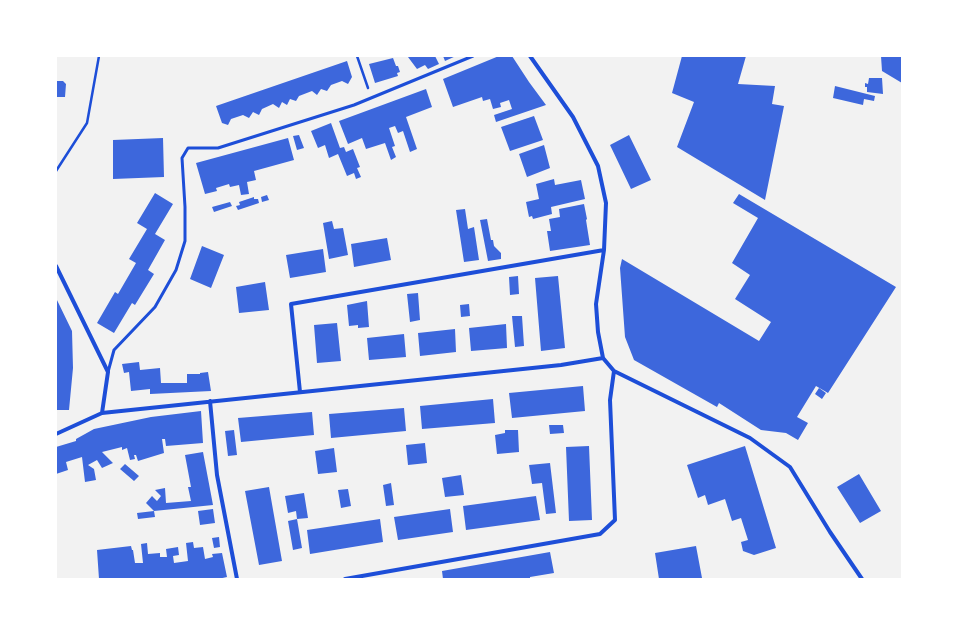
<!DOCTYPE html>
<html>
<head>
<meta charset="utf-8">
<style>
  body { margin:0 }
  #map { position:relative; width:958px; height:635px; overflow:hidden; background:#f2f2f2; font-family:Barlow,sans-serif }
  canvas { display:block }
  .frame { position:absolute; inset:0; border:57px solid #fff; pointer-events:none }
</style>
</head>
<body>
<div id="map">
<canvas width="958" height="635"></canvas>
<div class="frame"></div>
</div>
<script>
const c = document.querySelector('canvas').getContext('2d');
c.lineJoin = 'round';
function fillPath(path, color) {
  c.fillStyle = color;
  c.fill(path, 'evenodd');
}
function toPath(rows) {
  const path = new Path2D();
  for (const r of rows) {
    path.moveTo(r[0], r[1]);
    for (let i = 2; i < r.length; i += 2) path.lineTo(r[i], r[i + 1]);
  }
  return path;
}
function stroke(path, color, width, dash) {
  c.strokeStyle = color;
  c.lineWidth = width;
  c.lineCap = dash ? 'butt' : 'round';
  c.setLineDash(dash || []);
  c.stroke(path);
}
const building = toPath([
  [409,56,435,56,439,64,428,69,425,65,417,69,408,57],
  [443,56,456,56,445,61],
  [499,56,512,56,529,82,546,105,496,122,494,115,512,109,509,100,500,103,501,107,493,109,490,99,483,101,482,97,453,107,443,79],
  [682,56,746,56,738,84,775,86,772,104,784,106,765,200,677,147,694,102,672,93],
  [881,56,902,56,902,83,882,71],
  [393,58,396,66,398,66,400,72,397,73,398,76,375,83,369,64],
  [347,61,352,77,348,84,342,81,331,85,327,91,321,89,317,95,312,91,299,96,296,101,290,99,287,105,282,102,279,108,273,104,262,109,259,115,253,112,249,118,243,115,231,119,228,125,222,123,216,106],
  [869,78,882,78,883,94,867,92,867,87,865,87,865,83,868,84],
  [56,81,63,81,66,84,65,97,56,97],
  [835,86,875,96,874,101,864,99,863,105,833,98],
  [426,89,432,107,406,117,417,149,410,152,403,131,398,133,395,126,389,128,395,146,392,147,396,157,391,160,385,143,366,149,362,138,348,144,339,121],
  [534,116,543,140,510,151,501,127],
  [331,123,340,148,344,147,346,152,353,149,360,167,357,168,361,177,356,179,354,173,347,176,338,154,329,158,325,145,318,148,311,131],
  [299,135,304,148,297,150,293,136],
  [629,135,651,180,631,189,610,145],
  [163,138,164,177,113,179,113,140],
  [288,138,294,160,254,171,256,180,247,182,249,194,241,195,239,185,230,187,229,184,216,188,217,191,205,194,196,163],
  [544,145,550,168,527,177,519,154],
  [554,179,555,185,581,180,585,199,551,207,552,214,533,219,532,216,529,217,526,202,539,199,536,184],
  [155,193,173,204,155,234,165,240,148,270,154,274,135,305,132,303,114,333,97,323,115,292,118,294,136,263,129,259,147,229,137,223],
  [739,194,896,287,828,393,816,386,797,417,808,423,798,440,786,433,761,430,719,403,717,407,634,360,625,337,620,268,622,259,759,341,771,322,735,299,750,275,732,263,758,218,733,203],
  [267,195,269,200,262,202,261,197],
  [254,197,254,199,258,199,259,203,238,210,236,206,240,205,239,202],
  [230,202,232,206,214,212,212,207],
  [584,204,587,219,586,220,590,245,550,251,547,231,551,231,549,219,560,217,559,209],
  [465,209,468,229,474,227,479,260,464,262,456,210],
  [487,219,491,240,493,240,494,246,501,253,501,259,488,261,480,220],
  [332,221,334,229,343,228,348,255,329,259,323,223],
  [387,238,391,260,354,267,351,244],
  [202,246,224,255,211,288,190,279],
  [323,249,326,272,290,278,286,255],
  [518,276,519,294,510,295,509,277],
  [558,276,565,348,541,351,535,278],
  [265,282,269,310,239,313,236,287],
  [418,293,420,320,410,322,407,294],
  [56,298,72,331,73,368,69,410,56,410],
  [367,301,369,327,358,328,358,325,349,326,347,305],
  [469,304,470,316,461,317,460,305],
  [512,316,522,316,524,346,515,347],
  [337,323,341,361,317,363,314,325],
  [506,324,507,348,471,351,469,328],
  [455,329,456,352,420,356,418,333],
  [404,334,406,357,369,360,367,338],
  [139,362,140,370,160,368,161,383,187,383,187,374,200,374,200,373,208,372,211,391,150,394,150,389,131,391,129,372,124,373,122,364],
  [583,386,585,411,512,418,509,393],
  [819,388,826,393,822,399,815,394],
  [493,399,495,423,422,429,420,406],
  [404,408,406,431,331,438,329,414],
  [201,411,203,443,166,446,165,439,162,439,164,453,138,461,136,455,134,455,135,459,130,460,127,448,122,450,122,447,102,452,113,463,102,468,97,460,88,465,94,469,96,480,85,482,82,457,66,462,68,470,56,474,56,447,76,441,76,439,94,429,151,417],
  [312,412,314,435,241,442,238,418],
  [549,425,563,425,564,433,550,434],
  [234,430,237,455,228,456,225,431],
  [505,430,518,430,519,452,497,454,495,435,505,433],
  [425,443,427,463,408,465,406,445],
  [589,446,592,520,569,521,566,447],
  [745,446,776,548,754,555,743,551,741,542,748,540,741,518,732,521,725,499,708,505,705,495,698,498,687,465],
  [334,448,337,472,318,474,315,451],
  [203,452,213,505,154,511,146,503,152,496,157,501,161,496,155,490,165,488,166,503,191,501,188,487,191,487,185,455],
  [550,463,556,513,546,514,542,483,532,484,529,465],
  [125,464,139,476,134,481,120,469],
  [859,474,881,511,860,523,837,487],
  [461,475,464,495,445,497,442,478],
  [391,483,394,505,386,506,383,485],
  [269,487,282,561,259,565,245,491],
  [348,489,351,506,341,508,338,490],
  [304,493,308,518,297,519,302,548,293,550,288,521,297,519,296,511,288,513,285,496],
  [536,496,540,520,466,530,463,506],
  [213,509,215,523,200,525,198,511],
  [450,509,453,532,398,540,394,517],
  [154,511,155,517,138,519,137,513],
  [380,519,383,542,310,554,307,530],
  [219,537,220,547,214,548,212,538],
  [193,542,194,548,203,547,205,559,213,557,212,554,222,553,227,577,218,579,99,579,97,550,131,546,132,550,133,550,135,563,143,563,141,544,147,543,148,554,160,553,160,557,167,557,166,549,178,547,179,555,173,556,174,563,188,561,186,543],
  [696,546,702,578,694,579,659,579,655,553],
  [550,552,554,573,530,577,530,579,443,579,442,571]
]);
const path = toPath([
  [357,56,368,88],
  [56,171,87,123,99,56]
]);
const service = toPath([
  [108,372,114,350,155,307,176,270,185,241,185,207,182,158,188,148,218,148,354,105,473,56]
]);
const minor = toPath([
  [530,56,573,117,598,166,606,203,604,250,596,304,598,332,603,358,614,371,750,438,790,467,830,532,862,579],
  [56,266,108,372,102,413],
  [300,392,291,304,604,250],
  [210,401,217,475,237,579],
  [56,434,102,413,561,365,603,358],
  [345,579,600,534,615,520,610,400,614,371]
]);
fillPath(building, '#3d67dc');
stroke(path, '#1d4ed8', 2.5);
stroke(service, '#1d4ed8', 3);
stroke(minor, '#1d4ed8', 4);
</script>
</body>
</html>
